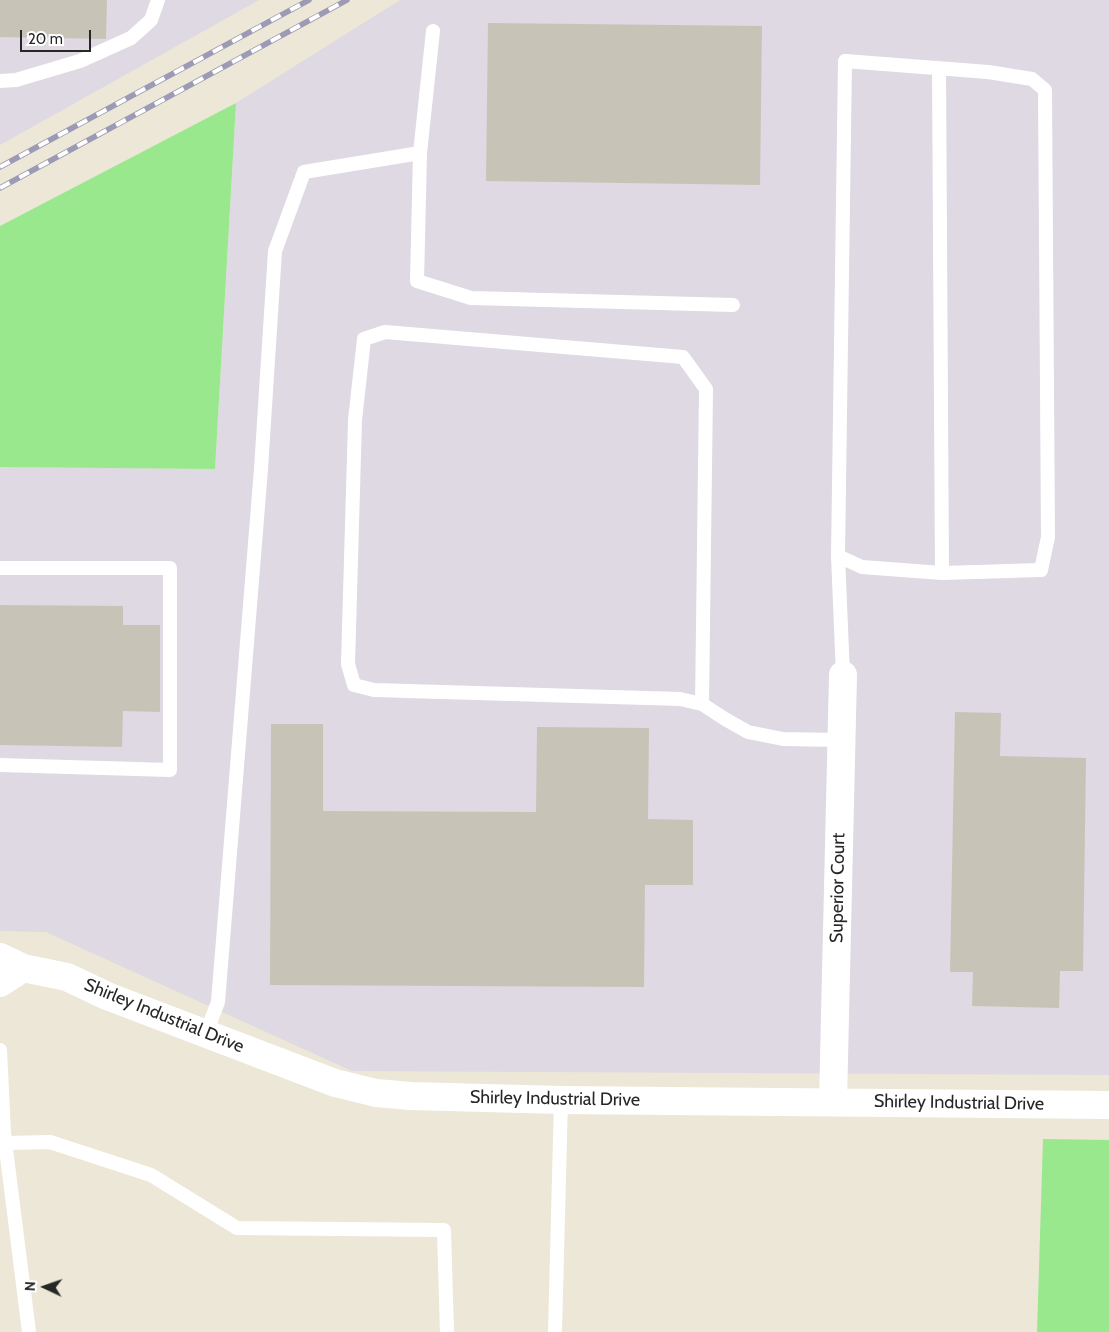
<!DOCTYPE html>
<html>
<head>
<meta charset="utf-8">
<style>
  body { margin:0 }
  #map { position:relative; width:1109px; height:1332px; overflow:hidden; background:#ece7d7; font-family:Cabin,sans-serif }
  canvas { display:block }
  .north { position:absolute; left:20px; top:1262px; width:50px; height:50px; -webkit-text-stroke:4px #fff; paint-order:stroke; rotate:273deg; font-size:14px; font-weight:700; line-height:20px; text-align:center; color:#272727 }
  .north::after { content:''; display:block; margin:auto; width:18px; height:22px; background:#272727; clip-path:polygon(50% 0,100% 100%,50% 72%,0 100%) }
  .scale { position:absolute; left:20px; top:30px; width:71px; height:22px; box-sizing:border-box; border:2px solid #272727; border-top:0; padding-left:6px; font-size:15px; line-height:18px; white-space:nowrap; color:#272727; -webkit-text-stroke:4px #fff; paint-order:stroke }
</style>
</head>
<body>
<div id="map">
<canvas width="1109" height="1332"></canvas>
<div class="north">N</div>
<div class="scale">20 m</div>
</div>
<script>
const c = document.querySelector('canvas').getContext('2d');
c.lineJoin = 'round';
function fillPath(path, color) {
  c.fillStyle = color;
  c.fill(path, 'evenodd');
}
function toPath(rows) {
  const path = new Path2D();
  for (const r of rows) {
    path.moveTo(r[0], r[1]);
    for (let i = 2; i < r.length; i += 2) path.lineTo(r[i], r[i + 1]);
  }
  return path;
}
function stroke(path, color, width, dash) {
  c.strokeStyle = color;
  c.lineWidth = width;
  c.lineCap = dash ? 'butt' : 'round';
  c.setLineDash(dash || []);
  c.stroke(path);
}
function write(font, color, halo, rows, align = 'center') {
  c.font = font + ' Cabin,sans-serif';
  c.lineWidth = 4;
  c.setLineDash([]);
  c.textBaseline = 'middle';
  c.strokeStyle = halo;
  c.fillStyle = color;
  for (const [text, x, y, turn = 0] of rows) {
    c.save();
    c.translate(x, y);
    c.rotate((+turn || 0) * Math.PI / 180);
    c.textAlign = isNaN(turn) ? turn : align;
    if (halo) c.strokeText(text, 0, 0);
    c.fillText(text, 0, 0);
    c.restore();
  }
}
const industrial = toPath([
  [0,0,259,0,0,145],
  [400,0,1109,0,1109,1075,352,1071,46,932,0,931,0,467,215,469,236,103]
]);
const green = toPath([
  [236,103,215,469,0,467,0,226],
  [1043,1139,1109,1140,1109,1332,1037,1332]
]);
const building = toPath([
  [0,0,107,0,106,39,0,37],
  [488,23,762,26,760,185,486,181],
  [0,605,123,606,123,625,160,625,160,712,123,711,122,747,0,745],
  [955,712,1001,713,1000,756,1086,758,1083,971,1060,971,1059,1008,972,1006,973,972,950,972],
  [271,724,323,724,323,811,536,812,537,727,649,728,648,819,693,820,693,885,645,885,644,987,270,985]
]);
const service = toPath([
  [845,61,988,72,1032,79,1045,90,1048,537,1041,570,942,573,862,567,838,556,845,61],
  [939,68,942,573],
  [0,81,16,80,80,61,131,38,151,20,158,0],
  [420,153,433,31],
  [838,556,843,675],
  [0,568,170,568,170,770,0,765],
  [702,704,706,389,683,357,385,332,364,339,355,420,348,664,354,685,374,690,680,699,702,704,725,719,748,732,783,739,841,740],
  [206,1033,218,1002,261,469,275,251,304,172,420,153,417,281,471,298,733,305],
  [0,1050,4,1133,29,1332],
  [6,1143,50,1142,151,1175,237,1228,444,1230,447,1332],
  [555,1332,561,1100]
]);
const minor = toPath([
  [0,957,23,968,67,977,107,996,335,1083,376,1093,410,1096,561,1100,1109,1105],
  [0,983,23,968],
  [833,1101,843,675]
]);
const rail = toPath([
  [0,167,309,0],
  [0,188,347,0]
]);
const streetNames = [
  ["Superior Court",838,888,-89],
  ["Shirley Industrial Drive",164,1016,22],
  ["Shirley Industrial Drive",555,1099,1],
  ["Shirley Industrial Drive",959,1103,1]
];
fillPath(industrial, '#ded9e3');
fillPath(green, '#99e88e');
fillPath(building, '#c7c4b7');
stroke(service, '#fff', 14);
stroke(minor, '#fff', 28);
stroke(rail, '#9c9ab4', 5.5);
stroke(rail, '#fff', 4, [11]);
write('18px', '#272727', '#fff', streetNames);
</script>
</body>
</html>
